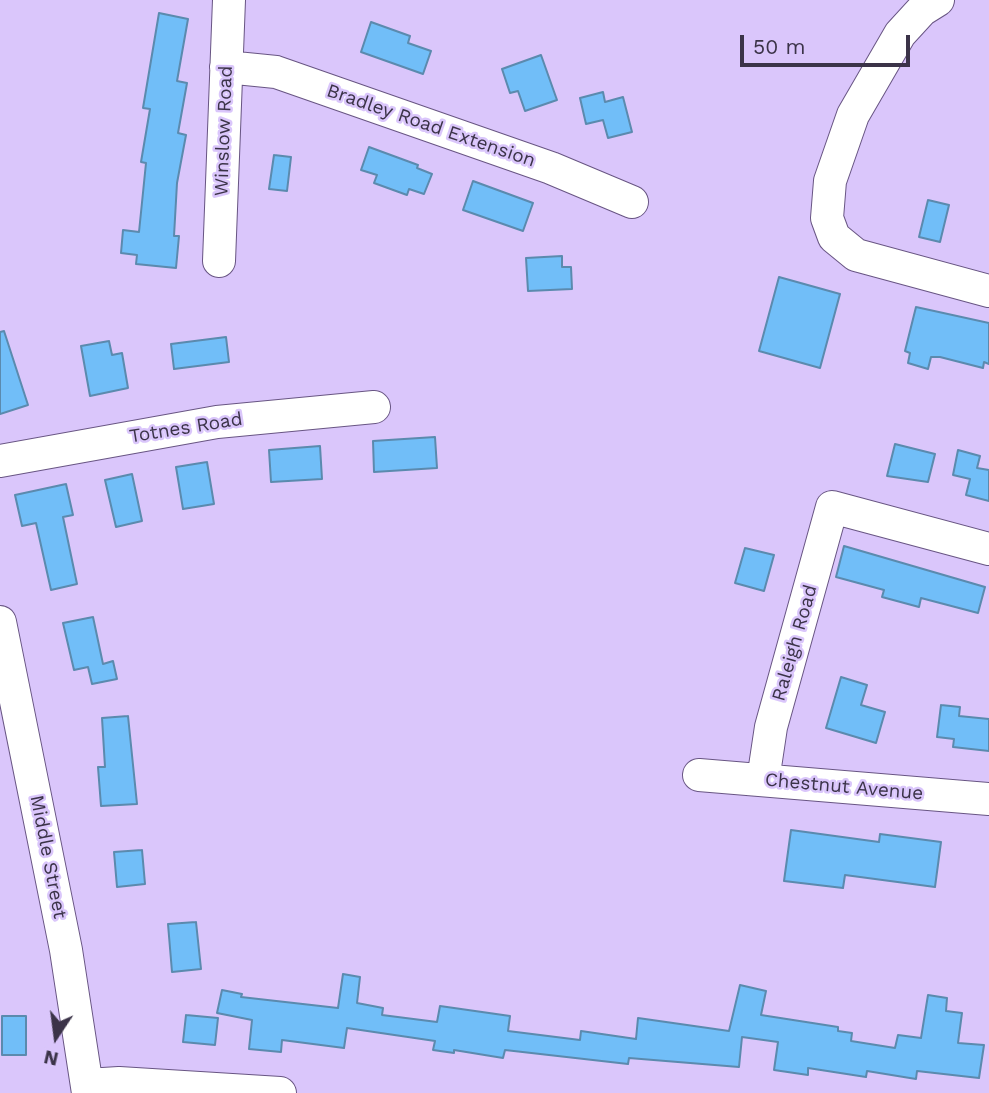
<!DOCTYPE html>
<html>
<head>
<meta charset="utf-8">
<style>
  body { margin:0 }
  #map { position:relative; width:989px; height:1093px; overflow:hidden; background:#dac6fb; font-family:"Work Sans",sans-serif }
  canvas { display:block }
  .north { position:absolute; left:21px; top:1002px; width:70px; height:70px; -webkit-text-stroke:5px #dac6fb; paint-order:stroke; rotate:193deg; font-size:19px; font-weight:700; line-height:28px; text-align:center; color:#3b3348 }
  .north::after { content:''; display:block; margin:auto; width:24px; height:32px; background:#3b3348; clip-path:polygon(50% 0,100% 100%,50% 72%,0 100%) }
  .scale { position:absolute; left:740px; top:35px; width:170px; height:32px; box-sizing:border-box; border:4px solid #3b3348; border-top:0; padding-left:9px; font-size:21px; line-height:24px; white-space:nowrap; color:#3b3348; -webkit-text-stroke:5px #dac6fb; paint-order:stroke }
</style>
</head>
<body>
<div id="map">
<canvas width="989" height="1093"></canvas>
<div class="north">N</div>
<div class="scale">50 m</div>
</div>
<script>
const c = document.querySelector('canvas').getContext('2d');
c.lineJoin = 'round';
function fillPath(path, color) {
  c.fillStyle = color;
  c.fill(path, 'evenodd');
}
function toPath(rows) {
  const path = new Path2D();
  for (const r of rows) {
    path.moveTo(r[0], r[1]);
    for (let i = 2; i < r.length; i += 2) path.lineTo(r[i], r[i + 1]);
  }
  return path;
}
function stroke(path, color, width, dash) {
  c.strokeStyle = color;
  c.lineWidth = width;
  c.lineCap = dash ? 'butt' : 'round';
  c.setLineDash(dash || []);
  c.stroke(path);
}
function write(font, color, halo, rows, align = 'center') {
  c.font = font + ' "Work Sans",sans-serif';
  c.lineWidth = 5;
  c.setLineDash([]);
  c.textBaseline = 'middle';
  c.strokeStyle = halo;
  c.fillStyle = color;
  for (const [text, x, y, turn = 0] of rows) {
    c.save();
    c.translate(x, y);
    c.rotate((+turn || 0) * Math.PI / 180);
    c.textAlign = isNaN(turn) ? turn : align;
    if (halo) c.strokeText(text, 0, 0);
    c.fillText(text, 0, 0);
    c.restore();
  }
}
const building = toPath([
  [159,13,188,19,177,81,187,83,178,133,186,135,177,183,174,236,179,236,176,268,136,264,137,255,121,253,123,230,139,232,146,163,141,162,150,109,143,108,159,13],
  [371,22,410,36,408,43,431,51,423,74,361,52,371,22],
  [541,55,557,100,525,111,518,91,510,93,502,69,541,55],
  [603,92,605,102,623,97,632,132,608,138,603,120,586,124,580,98,603,92],
  [369,147,418,165,417,168,432,174,424,194,409,189,407,195,374,183,377,175,361,170,369,147],
  [274,155,291,157,287,191,269,189,274,155],
  [473,181,533,203,523,231,463,210,473,181],
  [928,200,949,205,940,242,919,237,928,200],
  [562,256,562,267,571,267,572,289,528,291,526,258,562,256],
  [779,277,840,294,820,368,759,351,779,277],
  [916,307,989,323,989,364,984,362,983,368,940,357,931,357,928,369,908,363,910,353,905,351,916,307],
  [4,331,28,405,0,414,0,332,4,331],
  [226,337,229,362,174,369,171,344,226,337],
  [109,341,112,355,122,353,128,388,90,396,81,346,109,341],
  [435,437,437,468,374,472,373,441,435,437],
  [895,444,935,454,928,482,887,476,895,444],
  [320,446,322,479,271,482,269,450,320,446],
  [958,450,980,456,977,468,989,470,989,501,966,495,970,479,953,475,958,450],
  [207,462,214,504,183,509,176,467,207,462],
  [132,474,142,521,116,527,105,480,132,474],
  [66,484,73,515,63,517,77,584,51,590,36,523,22,526,15,495,66,484],
  [844,546,985,587,978,613,921,598,919,607,882,597,884,590,836,577,844,546],
  [745,548,774,555,764,591,735,583,745,548],
  [93,617,103,664,113,661,117,679,92,684,88,667,74,670,63,623,93,617],
  [841,677,867,685,861,705,885,712,876,743,826,728,841,677],
  [941,705,960,707,959,716,989,719,989,751,953,747,954,739,937,737,941,705],
  [128,716,137,804,101,806,98,767,105,767,102,718,128,716],
  [791,830,879,842,880,834,941,842,935,887,845,875,843,888,784,881,791,830],
  [142,850,145,884,117,887,114,852,142,850],
  [196,922,201,969,172,972,168,924,196,922],
  [343,974,360,977,357,1003,383,1008,382,1015,437,1022,440,1006,510,1016,508,1031,580,1040,581,1031,636,1039,638,1018,729,1031,740,985,766,991,761,1015,838,1027,838,1031,852,1033,851,1041,895,1048,898,1035,921,1038,928,995,947,998,946,1011,962,1013,958,1043,984,1045,979,1078,917,1071,916,1079,867,1071,866,1077,808,1068,808,1075,774,1070,778,1042,742,1037,739,1067,629,1058,628,1064,505,1050,503,1058,454,1050,454,1053,433,1050,435,1041,347,1028,344,1048,282,1040,281,1052,249,1049,252,1020,217,1013,222,990,242,994,241,997,338,1008,343,974],
  [186,1015,218,1018,215,1045,183,1042,186,1015],
  [2,1016,26,1016,26,1055,2,1055,2,1016]
]);
const minor = toPath([
  [938,0,922,10,900,34,853,115,830,181,827,218,834,237,856,255,989,291],
  [226,67,276,72,551,168,632,202],
  [219,261,229,0],
  [0,461,217,422,374,407],
  [0,622,66,950,88,1093],
  [699,775,989,799],
  [763,780,771,727,832,507,989,549],
  [87,1085,119,1083,280,1093]
]);
const streetNames = [
  ["Bradley Road Extension",431,126,19],
  ["Winslow Road",224,131,-88],
  ["Totnes Road",186,428,-9],
  ["Raleigh Road",795,643,-74],
  ["Chestnut Avenue",844,787,5],
  ["Middle Street",48,857,79]
];
fillPath(building, '#71bef8');
stroke(building, '#5b8aae', 2);
stroke(minor, '#685583', 34);
stroke(minor, '#fff', 32);
write('19px', '#3b3348', '#dac6fb', streetNames);
</script>
</body>
</html>
